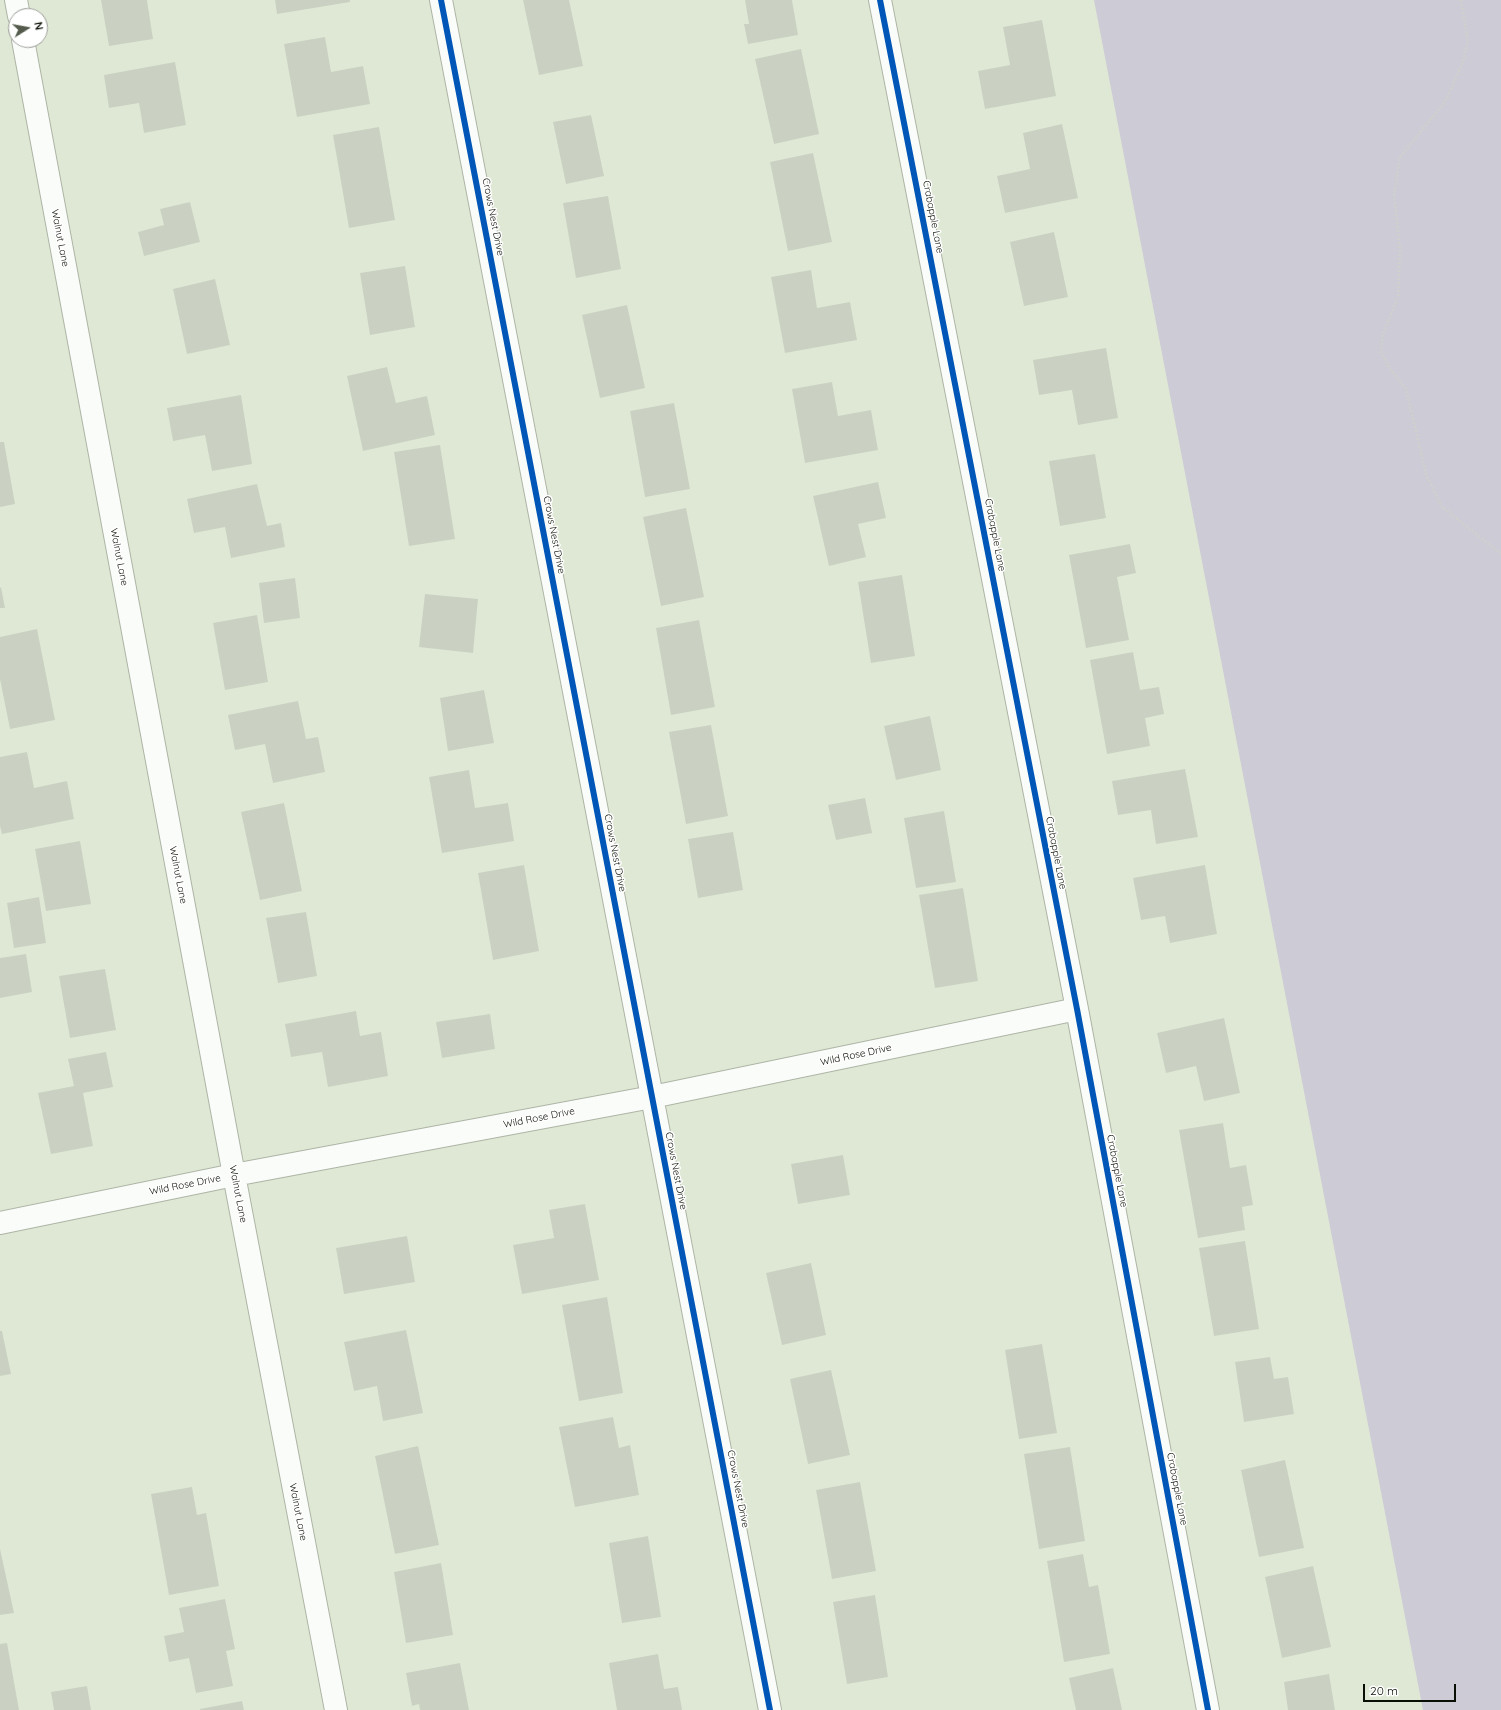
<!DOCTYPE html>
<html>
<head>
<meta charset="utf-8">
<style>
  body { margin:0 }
  #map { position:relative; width:1501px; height:1710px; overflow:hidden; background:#dfe8d5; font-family:Quicksand,sans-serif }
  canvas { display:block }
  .north { position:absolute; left:8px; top:8px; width:40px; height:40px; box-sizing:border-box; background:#fff; border:1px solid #9d9f9b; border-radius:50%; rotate:79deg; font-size:11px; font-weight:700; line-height:16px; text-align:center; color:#090f04 }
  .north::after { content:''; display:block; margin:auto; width:14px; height:18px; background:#545b4d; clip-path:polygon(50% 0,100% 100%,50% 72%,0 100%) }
  .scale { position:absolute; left:1363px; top:1684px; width:93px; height:18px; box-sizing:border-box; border:2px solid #090f04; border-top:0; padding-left:5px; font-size:12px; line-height:14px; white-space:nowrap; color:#090f04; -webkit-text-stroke:3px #fff; paint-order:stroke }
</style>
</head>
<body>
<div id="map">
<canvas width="1501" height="1710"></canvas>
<div class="north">N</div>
<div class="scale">20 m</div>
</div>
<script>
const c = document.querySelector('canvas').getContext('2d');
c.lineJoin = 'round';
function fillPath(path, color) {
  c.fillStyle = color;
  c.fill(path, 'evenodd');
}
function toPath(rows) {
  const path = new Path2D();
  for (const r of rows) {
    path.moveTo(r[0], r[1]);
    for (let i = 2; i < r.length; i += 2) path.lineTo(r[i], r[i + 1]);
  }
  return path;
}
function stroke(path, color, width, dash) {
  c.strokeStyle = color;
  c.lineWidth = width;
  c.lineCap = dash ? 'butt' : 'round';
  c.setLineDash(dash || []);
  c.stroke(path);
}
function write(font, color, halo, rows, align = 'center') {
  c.font = font + ' Quicksand,sans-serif';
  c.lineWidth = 3;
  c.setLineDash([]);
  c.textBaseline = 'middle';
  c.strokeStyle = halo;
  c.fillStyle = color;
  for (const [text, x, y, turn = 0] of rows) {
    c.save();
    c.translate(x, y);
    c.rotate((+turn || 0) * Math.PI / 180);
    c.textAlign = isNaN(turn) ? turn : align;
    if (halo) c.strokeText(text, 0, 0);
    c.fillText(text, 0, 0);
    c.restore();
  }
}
const forest = toPath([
  [1094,0,1501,0,1501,1710,1423,1710]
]);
const building = toPath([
  [101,0,147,0,153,39,109,46],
  [275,0,350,0,350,2,277,14],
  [523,0,569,0,583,66,539,75],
  [745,0,792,0,798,35,748,44,744,24,749,24],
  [1042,20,1056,96,985,109,978,71,1010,65,1003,27],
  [325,37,331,72,363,66,370,104,297,117,284,44],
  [801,49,819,134,774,144,755,59],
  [175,62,186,125,144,133,139,103,109,108,104,75],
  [591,115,604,176,566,184,553,122],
  [1062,124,1078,198,1005,213,997,176,1030,169,1023,133],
  [379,127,395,220,349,228,333,135],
  [813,153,832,242,788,251,770,162],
  [608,196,621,269,576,278,563,203],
  [190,202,200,242,144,256,138,232,164,225,160,209],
  [1054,232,1068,297,1024,306,1010,242],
  [405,266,415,327,370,335,360,273],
  [811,270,817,308,850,302,857,340,785,353,771,277],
  [215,279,230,345,187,354,173,289],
  [627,305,645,388,600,398,582,315],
  [1106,348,1118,418,1078,425,1072,390,1039,395,1033,360],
  [387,367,396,403,427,396,435,435,363,451,347,376],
  [832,382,838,416,871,410,878,450,805,463,792,389],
  [241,395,252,464,212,471,205,435,173,441,167,408],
  [674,403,690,489,645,497,630,411],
  [0,442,4,442,15,504,0,507],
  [440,445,455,539,409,546,394,452],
  [1095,454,1106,518,1060,526,1049,461],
  [878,482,886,518,858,524,866,557,829,566,813,496],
  [257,484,267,526,281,523,285,547,231,558,225,527,194,533,187,499],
  [686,508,704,597,661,606,643,517],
  [1130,544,1136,573,1117,577,1129,640,1086,648,1069,555],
  [902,575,915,656,871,663,858,582],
  [295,578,300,618,264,623,259,583],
  [1,587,5,608,0,608,0,588],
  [425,594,478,599,473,653,419,647],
  [257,615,268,682,225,690,213,623],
  [699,620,715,707,671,715,656,628],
  [37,629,55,720,10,729,0,679,0,637],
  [1133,652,1140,690,1159,687,1164,714,1145,718,1150,746,1107,754,1090,660],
  [484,690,494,743,448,751,440,698],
  [298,701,306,739,318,737,325,772,273,783,265,744,235,750,228,715],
  [930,716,941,770,896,780,884,726],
  [711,725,728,816,686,824,669,732],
  [27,752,34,788,67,781,74,819,2,834,0,826,0,757],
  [1185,769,1198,837,1156,844,1151,810,1118,815,1112,781],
  [469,770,475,808,508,803,514,841,442,853,429,777],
  [865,798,872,833,836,840,828,805],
  [284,803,302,891,260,900,241,812],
  [944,811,956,882,916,888,904,818],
  [733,832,743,890,698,898,688,839],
  [80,841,91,904,46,911,35,849],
  [524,865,539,951,493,960,478,873],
  [1205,865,1217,934,1170,943,1165,916,1141,920,1133,878],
  [963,888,978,981,935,988,919,895],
  [39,897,46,943,14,948,7,903],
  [306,912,317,976,278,983,266,918],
  [26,954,32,992,0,998,0,958],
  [105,969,116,1030,70,1038,59,976],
  [356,1011,360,1036,381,1032,388,1076,328,1087,322,1052,291,1057,285,1024],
  [490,1014,495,1049,442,1058,436,1022],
  [1224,1018,1240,1093,1204,1101,1196,1066,1166,1073,1157,1033],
  [106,1052,113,1087,83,1093,93,1146,51,1154,38,1093,74,1086,68,1059],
  [1223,1123,1230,1168,1246,1165,1253,1205,1242,1207,1245,1230,1198,1238,1179,1130],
  [843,1155,850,1195,798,1204,791,1164],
  [585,1204,599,1280,522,1294,513,1245,554,1238,549,1210],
  [407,1236,415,1282,344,1294,336,1248],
  [1245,1241,1259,1329,1214,1336,1199,1248],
  [811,1263,826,1335,782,1345,766,1273],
  [607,1297,623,1393,579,1401,562,1305],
  [406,1330,423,1413,383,1421,377,1386,354,1391,344,1342],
  [0,1331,2,1331,11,1374,0,1376],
  [1042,1344,1057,1433,1019,1439,1005,1350],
  [1270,1357,1274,1379,1288,1377,1294,1414,1244,1422,1235,1362],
  [831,1370,850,1455,808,1464,790,1379],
  [613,1417,619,1448,630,1445,639,1495,575,1507,559,1427],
  [418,1446,439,1545,395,1554,375,1456],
  [1070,1447,1085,1541,1039,1549,1024,1454],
  [1285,1460,1304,1548,1259,1557,1241,1470],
  [860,1482,876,1571,832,1579,816,1490],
  [192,1487,197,1515,206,1513,219,1586,169,1595,151,1494],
  [648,1536,661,1617,622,1623,609,1543],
  [0,1549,14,1613,0,1615],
  [1083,1554,1089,1587,1098,1585,1110,1654,1064,1662,1047,1561],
  [441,1563,453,1635,406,1643,394,1572],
  [1313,1566,1331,1647,1282,1658,1265,1577],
  [875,1595,888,1677,847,1684,833,1602],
  [225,1599,235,1649,226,1651,233,1686,196,1693,189,1658,169,1662,164,1636,184,1632,179,1608],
  [7,1643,19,1710,0,1710,0,1644],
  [658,1654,664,1689,678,1687,682,1710,617,1710,609,1663],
  [460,1663,469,1710,420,1710,419,1704,412,1706,406,1673],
  [1113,1668,1122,1710,1076,1710,1069,1678],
  [1329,1674,1335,1710,1288,1710,1284,1682],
  [87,1686,91,1710,54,1710,51,1692],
  [242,1701,244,1710,200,1710,200,1709]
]);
const path = toPath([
  [1461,0,1468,41,1463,62,1445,102,1400,157,1394,195,1400,250,1398,297,1383,334,1381,352,1388,366,1406,389,1426,474,1442,507,1501,554]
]);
const minor = toPath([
  [16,0,19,16],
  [441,0,770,1710],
  [880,0,1077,1009,1208,1710],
  [23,40,234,1175,336,1710],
  [0,1223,234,1175,652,1097,1077,1009]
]);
const cycleway = toPath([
  [441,0,770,1710],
  [880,0,1077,1009,1208,1710]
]);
const streetNames = [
  ["Crows Nest Drive",493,217,79],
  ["Crabapple Lane",933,217,79],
  ["Walnut Lane",60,238,79],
  ["Crows Nest Drive",554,535,79],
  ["Crabapple Lane",995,535,79],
  ["Walnut Lane",119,557,79],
  ["Crows Nest Drive",615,853,79],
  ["Crabapple Lane",1056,853,79],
  ["Walnut Lane",178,875,79],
  ["Wild Rose Drive",856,1055,-12],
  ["Wild Rose Drive",539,1118,-11],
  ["Crows Nest Drive",676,1171,79],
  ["Crabapple Lane",1117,1171,79],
  ["Wild Rose Drive",185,1185,-11],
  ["Walnut Lane",238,1194,79],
  ["Crows Nest Drive",738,1489,79],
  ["Crabapple Lane",1177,1489,79],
  ["Walnut Lane",298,1512,79]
];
fillPath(forest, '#cdcbd6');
fillPath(building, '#cad1c2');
stroke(minor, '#aeb5a6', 24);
stroke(path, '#ced1cc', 2.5, [2, 2]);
stroke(minor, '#fafcf9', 22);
stroke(cycleway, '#0057b8', 6);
write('10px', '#090f04', '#fff', streetNames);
</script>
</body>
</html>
